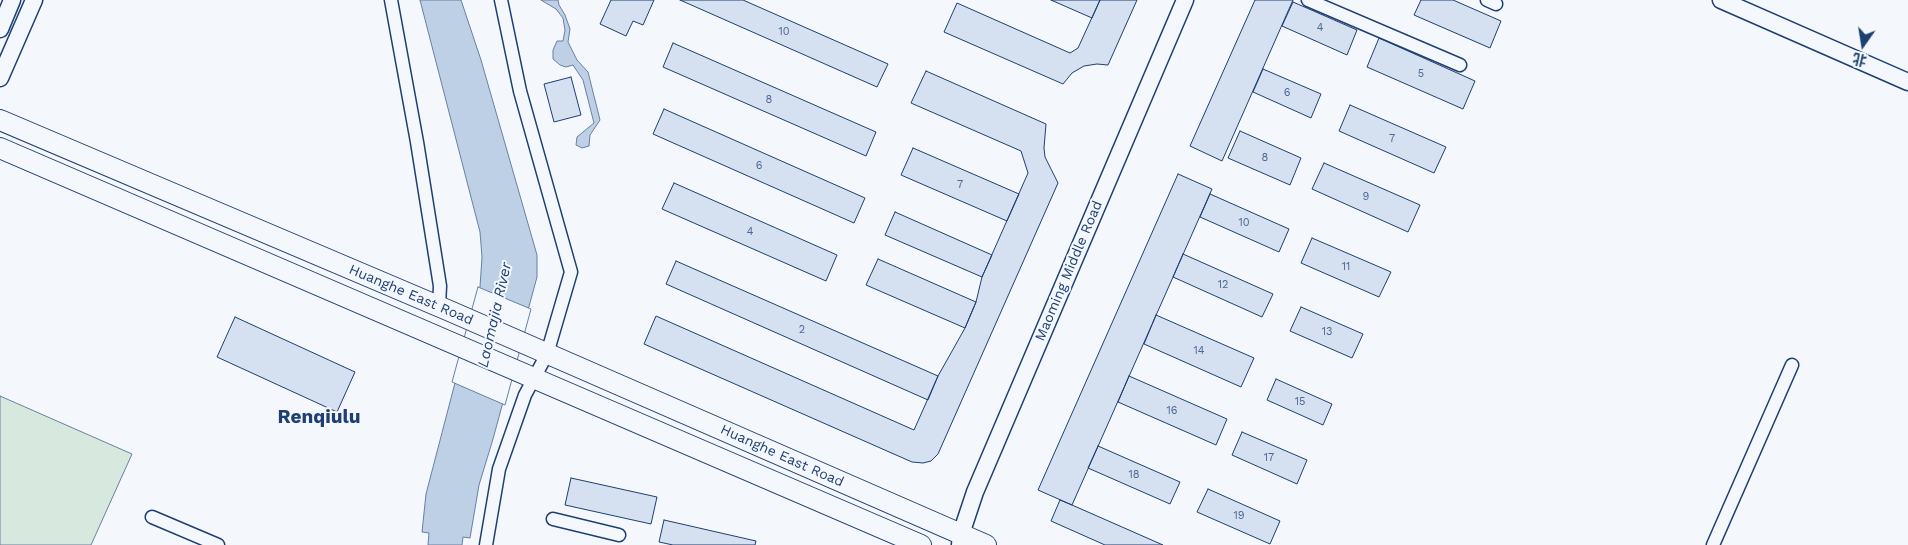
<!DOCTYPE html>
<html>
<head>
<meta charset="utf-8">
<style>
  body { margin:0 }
  #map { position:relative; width:1908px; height:545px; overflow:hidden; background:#f4f7fb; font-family:"Work Sans","Noto Sans SC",sans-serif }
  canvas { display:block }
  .north { position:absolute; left:1838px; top:20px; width:50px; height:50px; -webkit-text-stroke:4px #f4f7fb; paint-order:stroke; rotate:193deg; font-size:14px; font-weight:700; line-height:20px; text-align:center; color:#1d3f73 }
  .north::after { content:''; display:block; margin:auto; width:18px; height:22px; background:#1d3f73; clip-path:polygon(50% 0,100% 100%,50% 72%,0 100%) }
</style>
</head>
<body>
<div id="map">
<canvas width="1908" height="545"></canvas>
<div class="north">北</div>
</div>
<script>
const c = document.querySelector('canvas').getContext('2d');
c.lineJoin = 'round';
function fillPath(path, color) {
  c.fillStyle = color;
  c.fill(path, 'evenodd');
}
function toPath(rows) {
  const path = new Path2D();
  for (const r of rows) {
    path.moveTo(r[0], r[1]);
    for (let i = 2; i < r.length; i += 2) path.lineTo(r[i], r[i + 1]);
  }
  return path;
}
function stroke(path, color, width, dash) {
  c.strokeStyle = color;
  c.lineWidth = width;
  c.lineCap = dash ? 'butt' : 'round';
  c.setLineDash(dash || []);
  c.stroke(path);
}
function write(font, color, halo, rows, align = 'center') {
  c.font = font + ' "Work Sans",sans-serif';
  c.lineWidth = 4;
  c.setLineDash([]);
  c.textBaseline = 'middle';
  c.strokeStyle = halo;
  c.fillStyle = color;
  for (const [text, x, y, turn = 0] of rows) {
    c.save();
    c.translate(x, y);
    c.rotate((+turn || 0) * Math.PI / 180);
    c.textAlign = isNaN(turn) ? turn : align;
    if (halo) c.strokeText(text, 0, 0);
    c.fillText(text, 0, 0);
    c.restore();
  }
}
const green = toPath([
  [0,396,132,454,91,545,0,545,0,396]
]);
const water = toPath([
  [420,0,461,0,481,60,537,255,537,277,493,439,479,485,470,538,463,537,462,545,428,545,429,533,422,532,426,494,480,287,482,257,480,232,420,0],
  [541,0,558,0,559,5,565,15,570,29,568,42,577,60,588,72,600,120,590,135,589,146,582,148,576,145,577,137,594,123,583,80,573,65,566,67,560,65,553,59,553,50,557,41,563,41,565,30,563,18,556,9,541,0]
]);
const pier = toPath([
  [478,287,531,309,505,405,452,382,478,287]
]);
const building = toPath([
  [611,0,654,0,643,25,633,21,626,36,600,24,611,0],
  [680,0,743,0,888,64,877,87,680,0],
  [1051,0,1100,0,1092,18,1051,0],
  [1100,0,1137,0,1108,65,1097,64,1084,66,1072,73,1063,84,944,32,957,3,1070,53,1078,48,1100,0],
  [1255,0,1293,0,1222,161,1190,146,1255,0],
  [1421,0,1453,0,1501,21,1490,48,1414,15,1421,0],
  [1293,2,1357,30,1347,55,1282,26,1293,2],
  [1379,38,1475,81,1463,109,1367,67,1379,38],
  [673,43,876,132,866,156,663,67,673,43],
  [1263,69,1321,94,1311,118,1253,92,1263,69],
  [926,71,1046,124,1044,148,1045,157,1058,183,938,454,931,461,923,463,912,462,644,344,656,316,914,430,938,376,965,328,976,302,982,277,1028,173,1021,151,911,103,926,71],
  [571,77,581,115,554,122,544,84,571,77],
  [1350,105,1446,147,1434,173,1339,131,1350,105],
  [664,109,865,198,854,223,653,134,664,109],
  [1240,131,1301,158,1290,185,1228,158,1240,131],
  [913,148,1019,194,1007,221,901,175,913,148],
  [1324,163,1420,205,1408,232,1312,189,1324,163],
  [1178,174,1212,189,1072,505,1038,490,1178,174],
  [674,183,837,255,826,281,662,209,674,183],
  [1210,194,1289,229,1279,252,1200,217,1210,194],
  [895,212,992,255,982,277,885,235,895,212],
  [1312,238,1391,272,1379,297,1301,263,1312,238],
  [1183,254,1273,294,1262,317,1173,277,1183,254],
  [878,259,976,302,965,328,866,285,878,259],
  [676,261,938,376,928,400,666,284,676,261],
  [1301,307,1363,334,1352,358,1290,331,1301,307],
  [1156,315,1254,358,1241,387,1144,344,1156,315],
  [235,317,355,372,337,412,217,357,235,317],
  [1129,376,1227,419,1216,445,1118,402,1129,376],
  [1276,379,1332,404,1323,425,1267,400,1276,379],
  [1242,432,1307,460,1297,484,1232,455,1242,432],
  [1098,446,1180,482,1170,504,1088,468,1098,446],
  [571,478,657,497,651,524,565,505,571,478],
  [1208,489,1280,521,1270,544,1197,512,1208,489],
  [1060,500,1072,505,1163,545,1105,545,1051,521,1060,500],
  [664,520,756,541,755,545,673,545,659,542,664,520]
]);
const minor = toPath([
  [391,0,417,142,440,286,439,306],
  [1308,0,1460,65],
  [1487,0,1496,4],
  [152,517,218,545],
  [553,519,619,535],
  [486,545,499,469,525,395,547,354,571,272,520,91,501,0],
  [1713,545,1792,365]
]);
const tertiary = toPath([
  [1721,0,1908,82],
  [0,29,12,0],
  [0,78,34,0],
  [960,545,961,534,975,492,1185,0]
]);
const primary = toPath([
  [0,120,452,312,986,545],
  [0,148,921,545]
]);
const numberNames = [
  ["4",1320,28],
  ["10",784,32],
  ["5",1421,74],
  ["6",1287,93],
  ["8",769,100],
  ["7",1392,139],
  ["8",1265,158],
  ["6",759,166],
  ["7",960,185],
  ["9",1366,197],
  ["10",1244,223],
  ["4",750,232],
  ["11",1346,267],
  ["12",1223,285],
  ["2",802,330],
  ["13",1327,332],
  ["14",1199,351],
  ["15",1300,402],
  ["16",1172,411],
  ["17",1269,458],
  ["18",1134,475],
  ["19",1239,516]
];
const streetNames = [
  ["Maoming Middle Road",1069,271,-67],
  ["Huanghe East Road",411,295,23],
  ["Huanghe East Road",782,456,24]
];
const waterNames = [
  ["Laomajia River",495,315,-77]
];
const districtNames = [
  ["Renqiulu",319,417]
];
fillPath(green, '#d7e8df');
stroke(green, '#687fa3', 1);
fillPath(water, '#bed0e5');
stroke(water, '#687fa3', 1);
fillPath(pier, '#f4f7fb');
stroke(pier, '#687fa3', 1);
fillPath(building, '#d5e0f0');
stroke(building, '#1d3f73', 1);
stroke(minor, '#1d3f73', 15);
stroke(tertiary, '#1d3f73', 19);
stroke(primary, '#1d3f73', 22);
stroke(minor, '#f4f7fb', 12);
stroke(tertiary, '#f4f7fb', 16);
stroke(primary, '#f4f7fb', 20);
write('11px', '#4b6792', null, numberNames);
write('14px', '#1d3f73', '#f4f7fb', streetNames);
write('italic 15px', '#1d3f73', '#f4f7fb', waterNames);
write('bold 19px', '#1d3f73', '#f4f7fb', districtNames);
</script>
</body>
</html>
